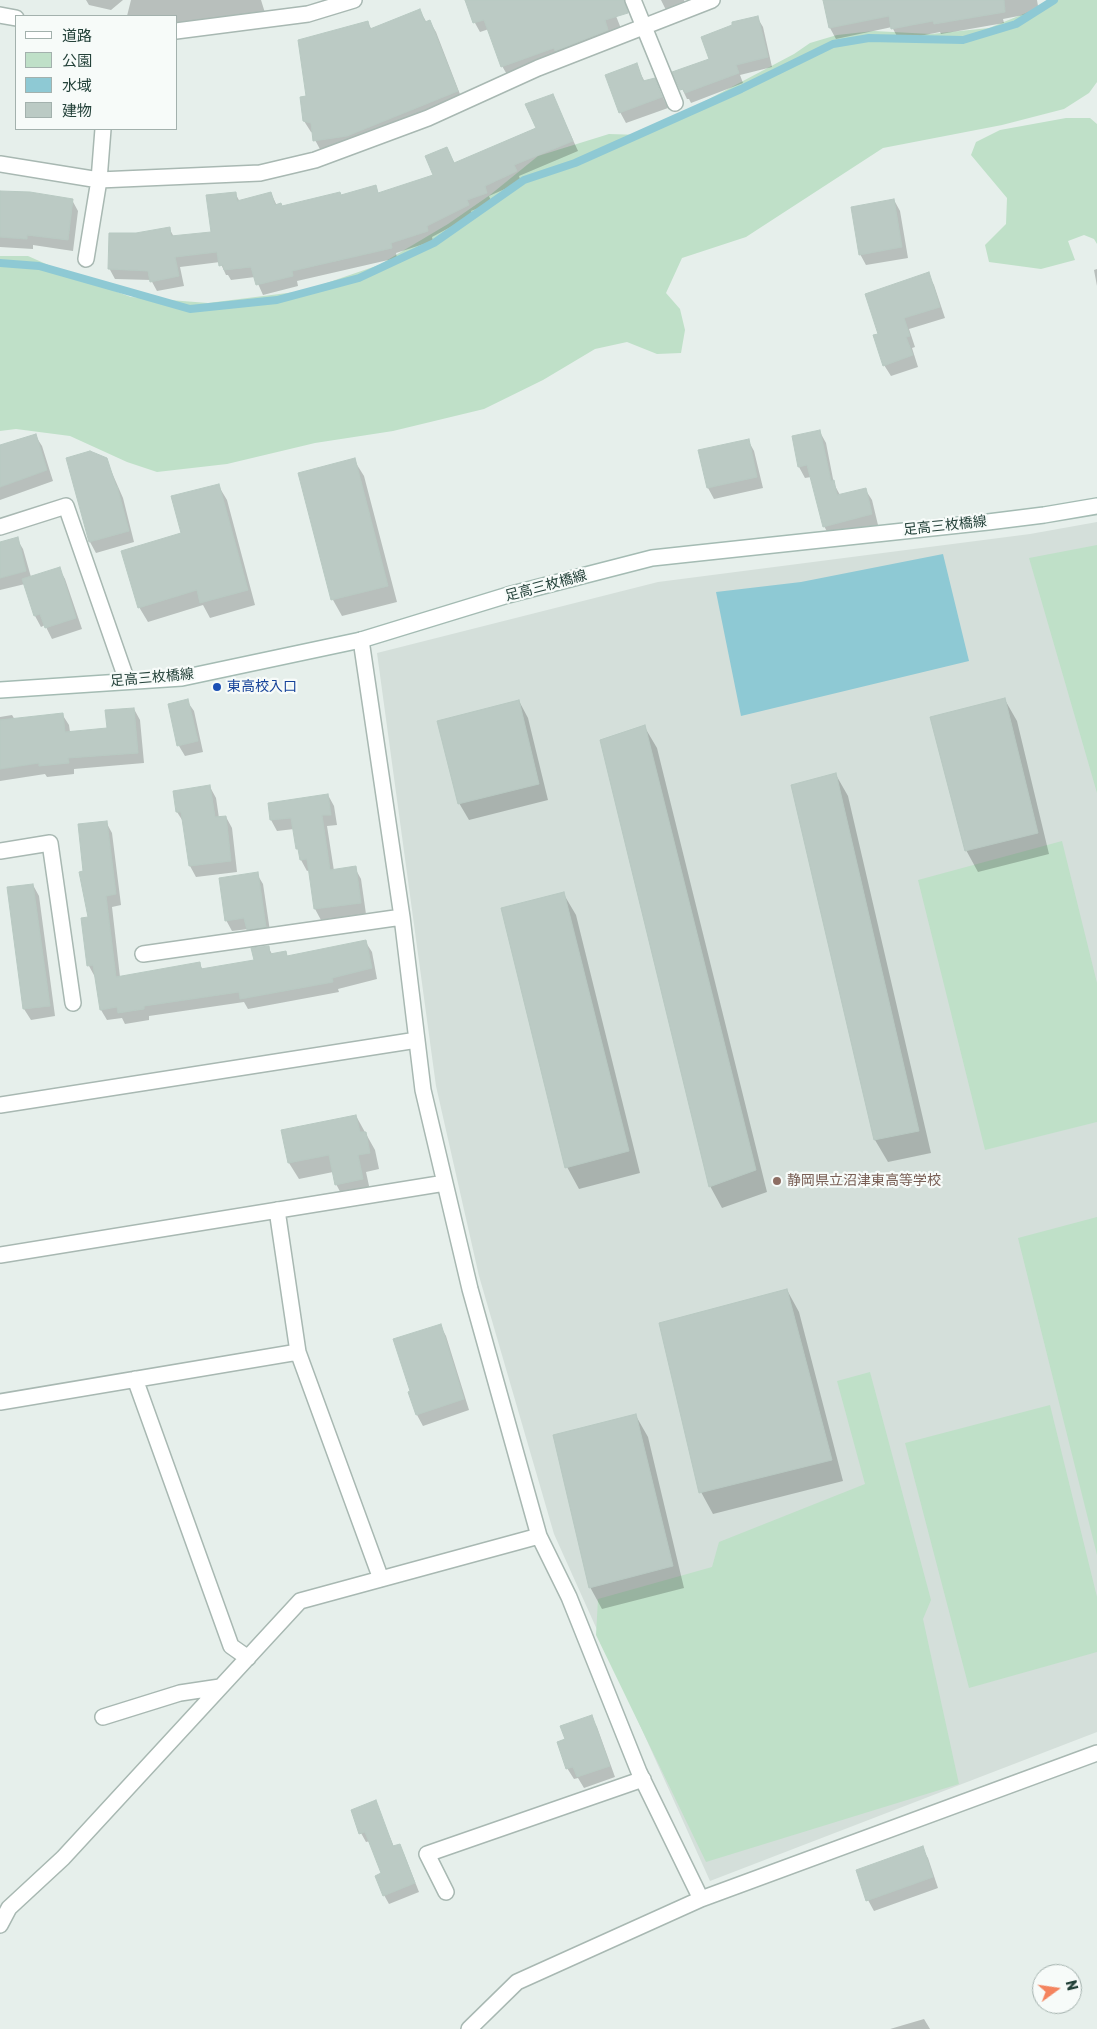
<!DOCTYPE html>
<html>
<head>
<meta charset="utf-8">
<style>
  body { margin:0 }
  #map { position:relative; width:1097px; height:2029px; overflow:hidden; background:#e6efeb; font-family:Rubik,"Noto Sans JP",sans-serif }
  canvas { display:block }
  .legend { position:absolute; left:15px; top:15px; width:162px; height:115px; box-sizing:border-box; background:#f7fbf9; border:1px solid #a3b1ad; margin:0; padding:6px 9px; list-style:none; font-size:15px; color:#24423a }
  .legend li { display:flex; align-items:center; gap:10px; height:25px }
  .legend b { width:25px; border:1px solid #a3b1ad }
  .north { position:absolute; left:1032px; top:1964px; width:50px; height:50px; box-sizing:border-box; background:#f7fbf9; border:1px solid #a3b1ad; border-radius:50%; rotate:76deg; font-size:14px; font-weight:700; line-height:20px; text-align:center; color:#24423a }
  .north::after { content:''; display:block; margin:auto; width:18px; height:22px; background:#f4845f; clip-path:polygon(50% 0,100% 100%,50% 72%,0 100%) }
</style>
</head>
<body>
<div id="map">
<canvas width="1097" height="2029"></canvas>
<ul class="legend">
<li><b style="height:6px;background:#fff"></b>道路</li>
<li><b style="height:14px;background:#bfe0c8"></b>公園</li>
<li><b style="height:14px;background:#8ec9d4"></b>水域</li>
<li><b style="height:14px;background:#bbcac4"></b>建物</li>
</ul>
<div class="north">N</div>
</div>
<script>
const c = document.querySelector('canvas').getContext('2d');
c.lineJoin = 'round';
function fillPath(path, color) {
  c.fillStyle = color;
  c.fill(path, 'evenodd');
}
function toPath(rows) {
  const path = new Path2D();
  for (const r of rows) {
    path.moveTo(r[0], r[1]);
    for (let i = 2; i < r.length; i += 2) path.lineTo(r[i], r[i + 1]);
  }
  return path;
}
function stroke(path, color, width, dash) {
  c.strokeStyle = color;
  c.lineWidth = width;
  c.lineCap = dash ? 'butt' : 'round';
  c.setLineDash(dash || []);
  c.stroke(path);
}
function write(font, color, halo, rows, align = 'center') {
  c.font = font + ' Rubik,"Noto Sans JP",sans-serif';
  c.lineWidth = 4.5;
  c.setLineDash([]);
  c.textBaseline = 'middle';
  c.strokeStyle = halo;
  c.fillStyle = color;
  for (const [text, x, y, turn = 0] of rows) {
    c.save();
    c.translate(x, y);
    c.rotate((+turn || 0) * Math.PI / 180);
    c.textAlign = isNaN(turn) ? turn : align;
    if (halo) c.strokeText(text, 0, 0);
    c.fillText(text, 0, 0);
    c.restore();
  }
}
const built = toPath([
  [1097,522,1097,1732,710,1881,554,1534,479,1276,436,1086,377,653,658,582,1030,534]
]);
const green = toPath([
  [1058,0,1097,0,1097,82,1089,93,1064,109,1002,125,883,148,746,237,682,258,666,293,680,309,685,330,681,353,657,354,627,342,595,349,543,380,484,409,393,431,315,443,227,464,157,472,127,462,70,436,16,429,0,431,0,256,28,256,71,275,131,297,208,303,303,291,379,265,448,224,490,195,538,156,609,134,641,135,794,54,810,43,837,35,874,31,931,34,989,28],
  [1066,118,1090,118,1097,124,1097,244,1094,239,1084,235,1068,241,1075,260,1041,269,989,262,985,245,1006,224,1007,198,971,155,976,142,1000,130],
  [1097,545,1097,793,1029,558],
  [1062,841,1097,983,1097,1122,985,1150,918,880],
  [1097,1217,1097,1555,1018,1238],
  [870,1372,931,1600,923,1619,959,1784,706,1862,596,1635,598,1599,712,1567,719,1542,865,1484,837,1381],
  [1050,1405,1097,1597,1097,1652,969,1688,905,1443]
]);
const water = toPath([
  [943,554,969,661,741,716,716,592,801,582]
]);
const shadow = toPath([
  [86,0,123,0,111,10,89,5],
  [131,0,261,0,266,16,176,34,176,16,127,16],
  [467,0,634,0,612,6,624,36,508,76,502,66,489,29,480,32,475,23],
  [661,0,684,0,686,6,667,12],
  [824,0,1037,0,1039,12,1003,19,1004,23,941,34,940,32,899,40,892,27,836,39,830,28],
  [420,11,427,23,430,22,436,32,463,102,321,151,315,140,314,133,311,132,304,121,368,23,372,30],
  [757,17,763,27,772,67,740,75,743,83,691,103,689,99,687,99,674,72,711,60],
  [636,65,645,82,654,79,668,108,626,123,620,112],
  [553,96,578,151,519,176,521,182,489,196,492,203,471,211,473,215,432,237,433,241,396,253,397,258,297,281,298,286,263,295,255,277,231,280,228,275,226,275,220,262,180,267,184,286,157,291,151,280,115,279,109,268,136,235,169,228,174,237,212,234,235,193,240,202,271,193,277,206,282,208,341,196,375,187,379,194,434,176,447,149,455,164,537,129],
  [0,192,72,200,78,211,73,251,33,245,33,249,0,247],
  [894,200,900,211,908,258,866,265,860,254],
  [1097,269,1097,286,1094,270],
  [928,274,934,285,945,318,909,329,915,347,912,348,918,367,891,376,884,365,880,334],
  [820,432,826,443,834,484,840,495,865,489,872,500,878,525,830,537,824,526,811,477,805,478,799,467,793,437],
  [35,435,42,446,53,481,0,500,0,447],
  [748,440,754,451,763,488,714,499,708,488,700,451],
  [106,459,123,498,134,542,96,553,90,542],
  [354,460,364,476,397,602,342,616,333,600,299,474],
  [218,485,227,500,255,605,210,618,203,605,148,622,139,607,183,534],
  [17,539,23,549,31,577,59,568,65,579,82,629,52,639,45,625,41,627,35,616,25,584,0,590,0,543],
  [1005,700,1017,721,1049,854,978,872,966,850],
  [187,701,194,711,203,752,185,756,179,746],
  [519,701,528,718,548,800,469,820,459,803],
  [134,709,140,720,144,763,74,769,74,774,47,777,45,774,0,781,0,717,12,715,15,720,62,714,69,725,70,732,108,729],
  [644,726,657,748,767,1192,722,1208,710,1186],
  [836,775,848,796,931,1153,888,1162,875,1140,792,786],
  [210,787,216,798,219,818,226,817,232,828,237,872,196,877,190,866,184,823,177,812,174,792],
  [328,795,334,806,337,825,327,826,334,871,355,868,361,879,366,914,321,920,315,909,310,870,307,871,301,860,294,829,277,831,271,820,269,804],
  [106,822,112,833,121,905,112,907,120,977,199,963,203,970,256,961,268,947,272,954,285,952,288,957,365,941,372,952,377,979,338,989,339,992,248,1009,244,1002,149,1016,149,1020,125,1024,122,1018,107,1020,101,1010,95,977,89,966,90,918,84,872],
  [257,874,263,884,271,938,254,940,248,929,232,931,226,920],
  [33,885,39,896,55,1016,31,1020,24,1009],
  [563,893,576,915,640,1173,579,1189,567,1167],
  [356,1116,375,1150,379,1169,366,1172,371,1195,345,1201,336,1184,333,1172,299,1179,289,1163,282,1131],
  [787,1290,799,1312,843,1481,713,1514,701,1492],
  [440,1325,446,1336,469,1410,423,1426,417,1415,409,1393,412,1392],
  [636,1416,648,1437,684,1588,602,1609,590,1587],
  [591,1716,597,1727,615,1777,584,1788,578,1778,574,1779,567,1768,566,1740],
  [375,1802,394,1847,399,1845,404,1854,419,1892,389,1904,384,1895,383,1874,370,1841,366,1842,361,1833],
  [922,1848,928,1858,938,1888,874,1911,868,1900],
  [924,2019,930,2029,890,2029]
]);
const stream = toPath([
  [0,263,39,266,190,309,277,300,359,278,434,243,524,180,575,163,741,89,833,44,869,38,963,40,1016,24,1054,0]
]);
const building = toPath([
  [465,0,624,0,628,13,605,20,608,30,555,51,554,48,501,67,484,20,473,23,465,0],
  [823,0,1004,0,1005,12,934,24,933,21,891,29,889,16,829,28,823,0],
  [420,9,425,22,430,20,458,91,347,136,313,141,311,123,303,121,300,97,306,96,298,40,368,21,370,29,420,9],
  [758,16,768,57,736,65,739,73,685,93,683,89,680,90,672,72,709,59,701,37,732,25,732,22,758,16],
  [637,63,643,81,655,78,662,97,619,113,605,75,637,63],
  [553,94,573,141,514,165,517,171,485,186,487,193,467,200,469,205,427,226,428,231,391,243,392,248,292,271,293,276,256,285,251,267,224,270,223,265,219,266,217,252,175,257,179,276,150,282,148,271,108,269,109,233,136,233,170,227,171,236,211,232,206,195,236,192,237,201,271,192,275,205,281,203,282,206,340,192,341,195,376,185,378,193,433,175,425,156,447,147,454,163,536,128,525,104,553,94],
  [0,191,30,192,73,199,68,240,27,235,27,239,0,237,0,191],
  [894,199,902,247,859,255,851,207,894,199],
  [929,272,940,307,904,318,910,336,906,337,913,355,883,366,873,335,878,334,865,294,929,272],
  [820,430,831,481,834,480,837,495,866,488,872,514,823,527,807,465,798,467,792,436,820,430],
  [36,434,47,470,0,487,0,445,36,434],
  [749,439,757,477,707,488,698,450,749,439],
  [90,451,107,458,116,486,117,486,129,531,89,542,66,458,90,451],
  [355,458,388,586,331,600,298,473,355,458],
  [219,484,248,590,200,603,197,590,138,608,121,551,181,533,171,496,219,484],
  [18,537,26,571,0,578,0,542,18,537],
  [60,567,76,618,45,628,40,614,34,616,22,579,60,567],
  [1005,698,1038,833,965,851,930,717,1005,698],
  [188,699,198,741,177,746,168,704,188,699],
  [519,700,539,784,458,804,437,721,519,700],
  [134,708,138,753,68,758,69,763,39,766,39,763,0,769,0,720,63,713,65,732,107,728,105,710,134,708],
  [645,725,756,1170,709,1187,600,740,645,725],
  [836,773,919,1131,874,1140,791,785,836,773],
  [210,785,215,817,226,816,231,861,189,866,181,812,176,812,173,791,210,785],
  [328,794,331,815,322,815,330,870,356,866,361,903,314,909,307,859,300,860,298,849,296,849,291,818,270,820,268,803,328,794],
  [107,821,116,894,106,896,116,977,200,962,201,969,254,960,251,948,269,946,270,954,286,951,287,956,366,940,372,968,332,978,333,982,240,999,239,992,144,1006,144,1009,118,1013,117,1007,100,1010,93,965,87,966,81,918,88,917,79,872,83,871,78,824,107,821],
  [258,872,266,927,247,930,244,918,225,921,219,878,258,872],
  [33,884,50,1006,23,1009,7,887,33,884],
  [564,892,629,1151,565,1168,501,908,564,892],
  [356,1115,360,1132,366,1132,370,1153,358,1155,363,1179,335,1185,329,1155,288,1163,281,1130,356,1115],
  [787,1289,832,1460,699,1493,659,1323,787,1289],
  [441,1324,464,1399,416,1415,408,1392,410,1391,393,1339,441,1324],
  [636,1414,673,1566,589,1588,553,1435,636,1414],
  [592,1715,610,1766,577,1777,573,1767,566,1769,557,1742,565,1739,560,1726,592,1715],
  [376,1800,393,1846,400,1844,415,1883,383,1896,375,1876,381,1873,365,1832,359,1834,351,1810,376,1800],
  [923,1846,933,1877,866,1901,856,1870,923,1846]
]);
const minor = toPath([
  [633,0,675,103],
  [0,15,16,18],
  [176,31,308,14,354,0],
  [0,164,99,180,260,173,315,160,428,118,538,68,712,0],
  [86,259,99,180,103,129],
  [0,527,66,506,127,681],
  [361,640,402,917,423,1090,470,1289,539,1536,569,1597,639,1772,701,1899],
  [0,851,50,843,73,1003],
  [143,954,402,917],
  [0,1105,417,1040],
  [277,1210,298,1352,381,1579],
  [0,1255,445,1183],
  [135,1379,231,1646,248,1658],
  [0,1402,298,1352],
  [103,1717,180,1693,220,1687],
  [446,1892,427,1854,643,1779],
  [0,1925,9,1908,63,1858,300,1601,539,1536],
  [469,2029,517,1982,701,1899,1097,1753]
]);
const secondary = toPath([
  [0,690,182,678,361,640,508,595,652,558,988,522,1044,515,1097,506]
]);
const markers = [
  [217,687,5,"#1a4fb4"],
  [777,1181,5,"#8d6e63"]
];
const streetNames = [
  ["足高三枚橋線",945,526,-6],
  ["足高三枚橋線",546,586,-15],
  ["足高三枚橋線",152,678,-5]
];
const transitNames = [
  ["東高校入口",227,687]
];
const educationNames = [
  ["静岡県立沼津東高等学校",787,1181]
];
fillPath(built, '#d4dfda');
fillPath(green, '#bfe0c8');
fillPath(water, '#8ec9d4');
fillPath(shadow, '#0003');
stroke(stream, '#8ec9d4', 8);
fillPath(building, '#bbcac4');
stroke(building, '#b8c9c2', 1);
stroke(minor, '#a8b8b2', 18);
stroke(secondary, '#a4bbb3', 18);
stroke(minor, '#fff', 15);
stroke(secondary, '#fff', 15);
for (const [x, y, r, color] of markers) {
  const dot = new Path2D();
  dot.arc(x, y, r, 0, 2 * Math.PI);
  c.fillStyle = color;
  c.fill(dot);
  stroke(dot, '#f7fbf9', 2);
}
write('14px', '#24423a', '#f7fbf9', streetNames);
write('14px', '#164399', '#f7fbf9', transitNames, 'left');
write('14px', '#785e54', '#f7fbf9', educationNames, 'left');
</script>
</body>
</html>
